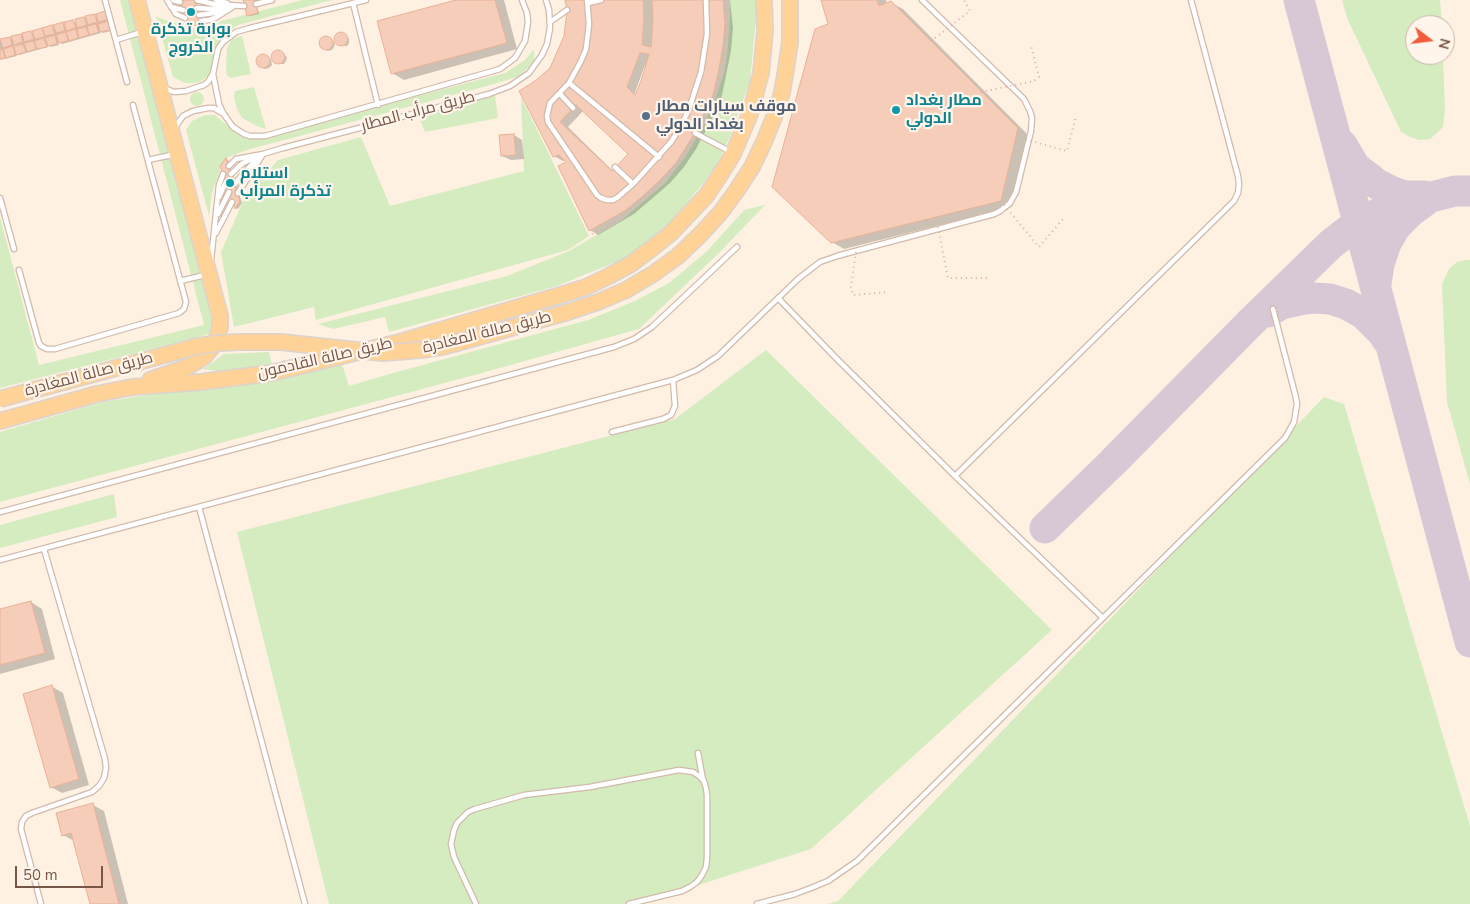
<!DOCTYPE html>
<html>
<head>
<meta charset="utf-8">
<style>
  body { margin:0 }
  #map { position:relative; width:1470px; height:904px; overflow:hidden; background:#fef1e2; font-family:"Nunito Sans",sans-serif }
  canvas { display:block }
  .north { position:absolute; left:1405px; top:15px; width:50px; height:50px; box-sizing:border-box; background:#fff5ea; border:1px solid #c9b5a9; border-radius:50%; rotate:105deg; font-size:14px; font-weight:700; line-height:20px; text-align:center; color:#775547 }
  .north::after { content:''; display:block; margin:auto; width:18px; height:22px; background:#f15b3e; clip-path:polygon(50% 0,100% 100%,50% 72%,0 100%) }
  .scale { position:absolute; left:15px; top:866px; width:88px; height:22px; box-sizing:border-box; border:2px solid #775547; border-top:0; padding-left:6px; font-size:15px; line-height:18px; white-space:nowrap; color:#775547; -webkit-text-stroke:4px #fff5ea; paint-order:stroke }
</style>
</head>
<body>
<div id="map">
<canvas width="1470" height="904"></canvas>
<div class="north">N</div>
<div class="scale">50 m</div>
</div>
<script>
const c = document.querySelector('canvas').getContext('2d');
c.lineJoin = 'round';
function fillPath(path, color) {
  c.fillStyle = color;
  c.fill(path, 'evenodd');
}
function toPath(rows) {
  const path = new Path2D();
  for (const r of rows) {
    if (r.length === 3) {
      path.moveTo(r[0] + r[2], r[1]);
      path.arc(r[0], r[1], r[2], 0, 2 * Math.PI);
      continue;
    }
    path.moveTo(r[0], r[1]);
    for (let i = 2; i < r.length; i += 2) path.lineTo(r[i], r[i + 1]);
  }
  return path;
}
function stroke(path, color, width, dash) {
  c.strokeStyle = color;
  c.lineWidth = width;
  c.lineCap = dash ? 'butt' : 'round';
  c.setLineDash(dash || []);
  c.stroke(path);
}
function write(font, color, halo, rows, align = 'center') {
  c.font = font + ' "Nunito Sans",Cairo,sans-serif';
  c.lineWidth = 4.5;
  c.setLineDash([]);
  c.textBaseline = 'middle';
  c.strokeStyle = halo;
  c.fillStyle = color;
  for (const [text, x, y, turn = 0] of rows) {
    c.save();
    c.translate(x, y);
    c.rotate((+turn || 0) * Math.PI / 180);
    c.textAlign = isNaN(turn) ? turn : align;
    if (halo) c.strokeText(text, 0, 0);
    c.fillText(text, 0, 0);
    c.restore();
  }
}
const green = toPath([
  [120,0,134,0,220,325,213,333,0,388,0,217,39,365,204,325],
  [302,0,332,0,238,25,233,28,218,44,214,55,212,67,208,76,200,82,193,83,185,83,173,77,156,17,181,25,202,30,215,25,221,21],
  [730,0,756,0,757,9,750,81,730,137,713,171,673,220,626,258,557,286,389,332,385,317,333,329,318,324,507,276,569,251,622,220,665,183,686,156,704,125,716,98,725,69,728,47,730,15],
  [1342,0,1440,0,1442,25,1415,25,1415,55,1443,55,1445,110,1444,120,1443,127,1436,134,1430,139,1419,140,1410,137,1401,132,1347,18],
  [242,36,251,74,231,78,227,76,226,68,227,48,232,39],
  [534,49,535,62,517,77,494,84,247,150,226,158,220,166,221,168,212,192,209,216,186,130,192,121,205,115,215,115,237,134,251,134,261,137,505,73,525,60],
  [254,87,266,129,257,126,242,118,237,109,234,97,235,91],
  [197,99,7],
  [495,95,498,118,425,132,419,117],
  [521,97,589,236,568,250,316,320,314,307,234,327,221,252,243,201,278,160,361,137,390,206,524,171],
  [765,205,719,253,639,329,482,373,0,502,0,432,102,402,165,392,265,379,342,364,349,386,393,373,588,320,635,301,669,283,707,251,744,210],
  [1467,260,1470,260,1470,484,1447,402,1442,284,1449,269,1457,262],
  [766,350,1052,630,811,849,639,904,329,904,237,532,675,419],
  [269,352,272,365,224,372,203,369,224,354],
  [1324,397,1344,404,1470,826,1470,904,827,904,838,901],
  [114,494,117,517,0,548,0,525]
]);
const shadow = toPath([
  [181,0,196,0,204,28,188,23],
  [244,0,262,0,256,2,259,14,250,16,248,15],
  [460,0,504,0,517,49,404,80,392,73],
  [567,0,730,0,733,28,731,51,721,100,712,119,696,149,684,167,670,183,634,214,598,235,590,230,568,162,566,160,563,161,554,156,536,82,551,68,566,36,568,10],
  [645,65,647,66,635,98,633,98],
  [584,110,629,154,613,171,568,127],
  [822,0,886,0,887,4,891,3,903,9,1028,135,1012,207,844,249,832,242,829,25],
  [105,12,107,14,109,21,106,21,110,24,111,31,103,33,100,31,101,33,62,44,58,42,59,45,51,47,47,44,48,47,19,55,16,53,17,56,0,60,0,40,10,38,14,40,13,37,31,32,35,34,34,31,52,27,56,29,55,26,73,21,77,23,76,20],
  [13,42,19,46,16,50,11,47,14,46],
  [339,34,343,34,349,39,349,43,347,46,341,46,336,41,335,38],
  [328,38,334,42,335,45,332,50,328,51,322,47,321,42,323,39],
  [276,52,280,52,287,57,286,61,284,64,278,64,273,59,273,54],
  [263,56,271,60,272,65,269,68,265,69,259,65,258,60,260,57],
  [514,135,522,140,524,159,511,160,502,156,500,137],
  [227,159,228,160,242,203,238,209,236,208,221,166],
  [31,602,42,609,55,659,0,674,0,610],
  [51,686,63,693,89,785,62,793,51,787],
  [93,805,104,811,128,904,91,904,74,841,63,835]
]);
const taxiway = toPath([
  [1299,0,1470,642],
  [1342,145,1355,167,1377,184,1393,192,1405,196,1424,196],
  [1376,284,1379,264,1386,243,1396,226,1410,212,1425,201],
  [1268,312,1281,304,1299,300,1314,298,1330,299,1346,304,1364,314,1382,332,1389,342],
  [1045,528,1113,462,1250,323,1331,244,1358,223,1392,207,1455,191,1470,191]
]);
const building = toPath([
  [180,0,195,0,202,27,187,24,180,0],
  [243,0,255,0,258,13,247,16,243,0],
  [456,0,495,0,507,43,391,74,377,21,456,0],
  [565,0,643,0,644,20,642,45,651,47,653,20,652,0,723,0,725,23,723,46,719,69,713,95,695,133,676,163,662,178,644,195,626,210,589,231,558,166,566,162,559,155,553,157,519,91,535,81,550,68,564,36,567,10,565,0],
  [640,53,649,54,641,81,635,95,627,87,640,53],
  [576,105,628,154,612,171,560,122,576,105],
  [821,0,877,0,879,6,891,1,1018,128,1001,201,831,243,772,187,815,29,828,24,821,0],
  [105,11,107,20,98,22,96,14,105,11],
  [95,14,97,22,88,25,85,16,95,14],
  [84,17,87,25,77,28,75,19,84,17],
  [73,20,76,28,66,31,64,22,73,20],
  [108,21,110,30,100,32,98,24,108,21],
  [63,22,65,31,56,33,53,25,63,22],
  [96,24,99,32,89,35,87,26,96,24],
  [52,25,55,34,45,36,42,28,52,25],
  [86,27,89,35,79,38,77,29,86,27],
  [42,28,45,37,35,39,32,31,42,28],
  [76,29,78,38,69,41,66,32,76,29],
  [31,31,34,39,24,42,22,33,31,31],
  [66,32,68,41,59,43,56,35,66,32],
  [341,39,7],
  [21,34,23,42,14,45,11,36,21,34],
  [55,35,57,44,48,46,45,38,55,35],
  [326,43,7],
  [10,37,12,45,3,48,0,39,10,37],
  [44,38,47,47,37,49,34,41,44,38],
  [34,41,36,49,27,52,24,43,34,41],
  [23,44,26,52,16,55,14,46,23,44],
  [13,46,15,55,6,58,3,49,13,46],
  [3,49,5,58,0,59,0,50,3,49],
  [278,57,7],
  [263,61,7],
  [514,134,516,155,501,156,499,135,514,134],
  [226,158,240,201,235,209,220,166,226,158],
  [31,601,45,653,0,665,0,609,31,601],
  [52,685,79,779,50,788,23,694,52,685],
  [93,803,119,904,90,904,71,833,62,836,56,813,93,803]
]);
const path = toPath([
  [700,126,716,91,722,68,726,42,726,0],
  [592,234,615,221,647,195,664,180,679,160,693,139]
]);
const lane = toPath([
  [105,0,127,82],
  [167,0,176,14,185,18],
  [173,0,180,2],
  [197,0,213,4,244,6],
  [216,0,227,3],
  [366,0,250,28,236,32,223,42,218,49,213,74,219,104,223,113,233,127,244,134,250,136,265,136,500,69,515,58,525,41,528,22,527,13,522,0],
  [587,0,589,24,586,49,581,61,569,83,550,103,547,116,548,122,597,195,601,198,607,200,613,200,618,197,633,184,671,142,681,126,689,109,701,72,707,34,706,0],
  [353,3,378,105],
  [588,3,601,0],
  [256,4,272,0],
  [171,7,183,10],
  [197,8,212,9,226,7],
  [199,15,214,13,224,10],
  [201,21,209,20,215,18,234,6],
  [550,22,567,10],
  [116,40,142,32],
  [569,83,659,157],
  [164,88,174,92,186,91,204,85,208,82,212,75],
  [560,94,573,108],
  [174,129,183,116,193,111,208,108,214,108,222,113],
  [695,133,731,152],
  [148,160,176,154],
  [229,166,236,159,263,154,283,148,489,94,510,86,529,73,542,55,547,44,550,28,549,10,546,0],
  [615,167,633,184],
  [231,174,243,163,257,157],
  [235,184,242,175,256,160],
  [238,193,263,154],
  [219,197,226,182],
  [0,198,14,249],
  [218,214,229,192],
  [216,233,232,202],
  [211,260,219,185,223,174],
  [19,270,39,343,41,346,47,349,55,349,179,313,184,309,186,302,133,105],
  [180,281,205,275],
  [778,298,835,357,955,476,1103,618],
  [612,432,663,419,671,415,675,406,673,380],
  [955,476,1234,201,1238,193,1239,184,1238,176,1191,0],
  [199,507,305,904],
  [0,512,614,347,634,339,652,327,737,247],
  [0,560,673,380,697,370,718,356,798,279,820,262,837,256,994,214,1000,211,1010,203,1016,192,1031,131,1032,118,1030,111,1024,99,922,0],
  [698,753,703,780],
  [41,904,21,829,22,822,26,816,32,813,92,792,99,786,104,778,106,768,105,759,44,549],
  [476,904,454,857,451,844,454,830,457,823,468,812,475,809,524,795,590,787,679,770,693,772,699,776,704,781,706,788,707,795,707,858,706,867,702,875,697,882,690,887,682,891,629,904],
  [757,904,795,894,811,888,828,881,857,861,1285,438,1294,422,1297,404,1295,394,1273,309]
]);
const primary = toPath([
  [137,0,220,316,220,327,217,338,212,347,205,356,196,362,187,367,150,380],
  [0,421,97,394,132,387,201,382,271,373,400,342,564,294,586,287,609,276,631,264,651,249,671,233,706,196,720,175,733,154,750,114,761,73,765,31,764,0]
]);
const pathBridge = toPath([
  [931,41,970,11,964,0],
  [981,92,1034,81,1039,77,1031,46],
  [1016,137,1067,151,1076,116],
  [1001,201,1039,247,1063,219],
  [936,217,948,278,989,278],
  [858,237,851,287,853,295,889,292]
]);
const primaryBridge = toPath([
  [0,399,198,346,220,343,240,342,281,342,383,353,421,350,446,346,568,312,598,302,626,290,653,274,678,256,700,235,721,212,737,190,752,167,764,142,774,117,782,93,786,69,790,42,790,0]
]);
const markers = [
  [191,12,5,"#0f9aa8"],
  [896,110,5,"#0f9aa8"],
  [646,116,5,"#5c6f8a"],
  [230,183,5,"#0f9aa8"]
];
const cultureNames = [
  ["بوابة تذكرة",191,30,"center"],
  ["الخروج",191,48,"center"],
  ["مطار بغداد",906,101],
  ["الدولي",906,119],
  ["استلام",240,174],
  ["تذكرة المرأب",240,192]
];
const serviceNames = [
  ["موقف سيارات مطار",656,107],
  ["بغداد الدولي",656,125]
];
const streetNames = [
  ["طريق مرأب المطار",418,112,-15],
  ["طريق صالة المغادرة",487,333,-14],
  ["طريق صالة القادمون",325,359,-13],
  ["طريق صالة المغادرة",89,375,-15]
];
fillPath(green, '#d5ecc0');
fillPath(shadow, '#0003');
stroke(taxiway, '#d8c8d5', 31);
fillPath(building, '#f5cdb8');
stroke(building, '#e9b197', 1);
stroke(lane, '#d2baab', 7);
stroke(primary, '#dcd3cf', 18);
stroke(path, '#dab09b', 2, [1, 4]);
stroke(lane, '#fff', 4.5);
stroke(primary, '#ffd298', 15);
stroke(primaryBridge, '#dcd3cf', 18, []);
stroke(pathBridge, '#dab09b', 2, [1, 4]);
stroke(primaryBridge, '#ffd298', 15);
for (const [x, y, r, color] of markers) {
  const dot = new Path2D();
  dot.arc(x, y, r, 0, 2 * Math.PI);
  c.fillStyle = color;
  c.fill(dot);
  stroke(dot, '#fff5ea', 2);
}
write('bold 16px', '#0d838f', '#fff5ea', cultureNames, 'left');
write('bold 16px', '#4e5e75', '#fff5ea', serviceNames, 'left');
write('16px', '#775547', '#fff5ea', streetNames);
</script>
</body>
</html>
